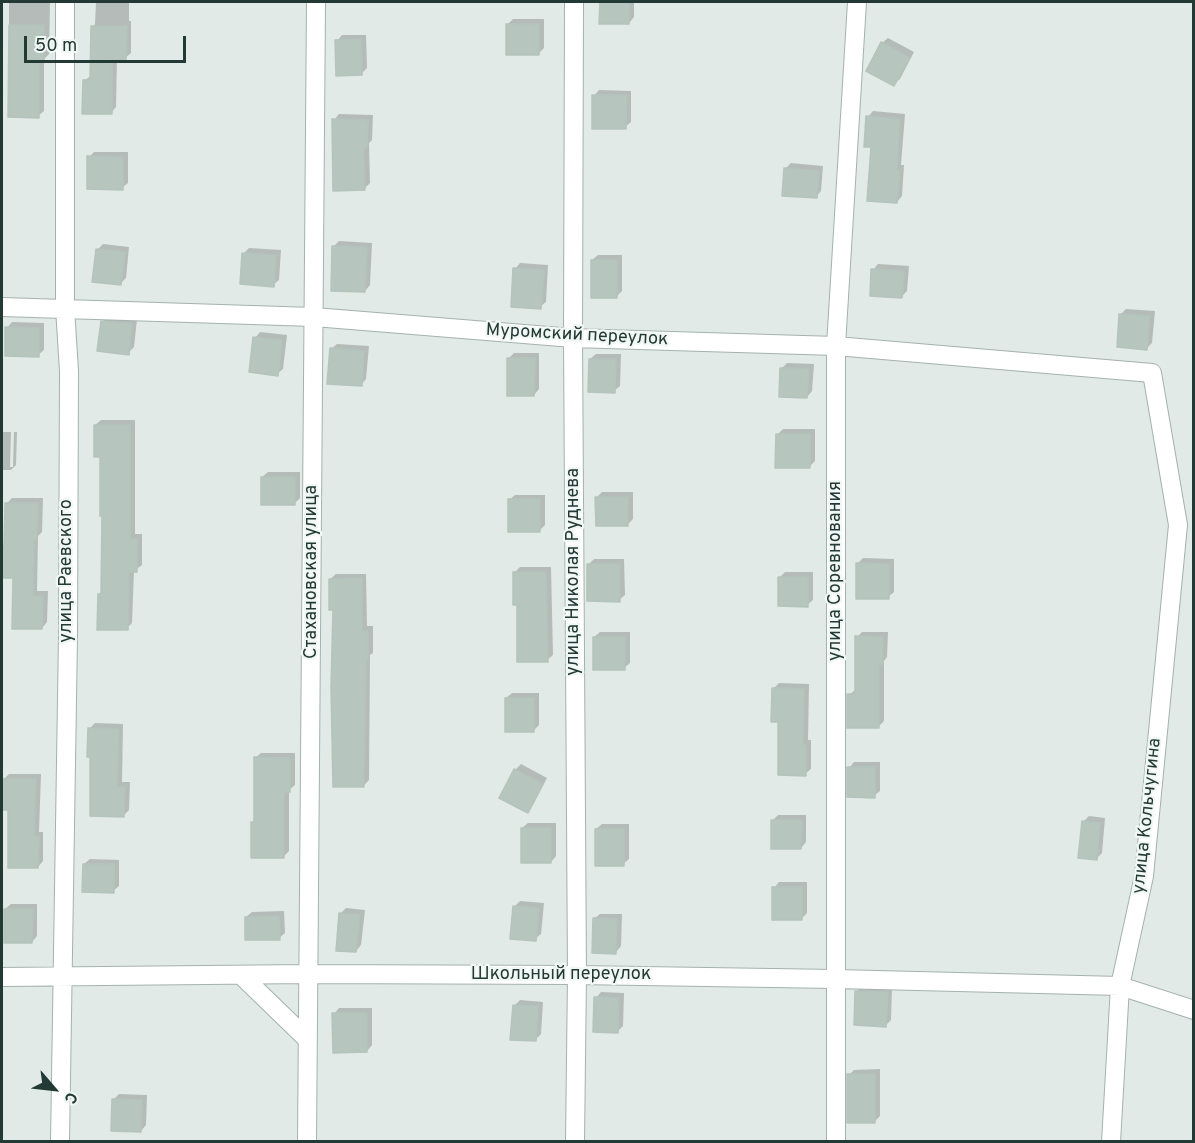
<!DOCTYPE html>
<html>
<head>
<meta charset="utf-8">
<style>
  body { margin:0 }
  #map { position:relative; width:1195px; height:1143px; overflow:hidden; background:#e1eae6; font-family:Overpass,sans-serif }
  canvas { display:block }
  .frame { position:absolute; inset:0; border:3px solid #233a34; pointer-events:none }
  .north { position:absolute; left:24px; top:1059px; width:60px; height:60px; -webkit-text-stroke:4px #f1f7f4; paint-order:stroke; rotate:118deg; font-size:16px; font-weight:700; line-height:24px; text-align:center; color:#233a34 }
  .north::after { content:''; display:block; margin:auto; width:21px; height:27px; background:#233a34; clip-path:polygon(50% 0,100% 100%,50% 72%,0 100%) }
  .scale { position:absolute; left:24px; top:36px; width:162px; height:27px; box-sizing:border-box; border:3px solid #233a34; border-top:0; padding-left:8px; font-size:18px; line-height:21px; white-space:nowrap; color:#233a34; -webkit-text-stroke:4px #f1f7f4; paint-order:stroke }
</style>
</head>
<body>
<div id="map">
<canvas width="1195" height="1143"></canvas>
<div class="frame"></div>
<div class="north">С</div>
<div class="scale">50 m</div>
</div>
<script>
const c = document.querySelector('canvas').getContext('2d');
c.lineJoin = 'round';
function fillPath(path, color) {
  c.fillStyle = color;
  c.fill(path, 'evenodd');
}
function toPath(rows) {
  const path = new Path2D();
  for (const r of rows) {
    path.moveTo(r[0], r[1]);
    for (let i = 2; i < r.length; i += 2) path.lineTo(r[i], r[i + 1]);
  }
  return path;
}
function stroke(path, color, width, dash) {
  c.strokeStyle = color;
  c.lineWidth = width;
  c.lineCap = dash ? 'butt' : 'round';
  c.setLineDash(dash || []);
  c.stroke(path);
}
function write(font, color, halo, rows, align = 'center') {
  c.font = font + ' Overpass,sans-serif';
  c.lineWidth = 4.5;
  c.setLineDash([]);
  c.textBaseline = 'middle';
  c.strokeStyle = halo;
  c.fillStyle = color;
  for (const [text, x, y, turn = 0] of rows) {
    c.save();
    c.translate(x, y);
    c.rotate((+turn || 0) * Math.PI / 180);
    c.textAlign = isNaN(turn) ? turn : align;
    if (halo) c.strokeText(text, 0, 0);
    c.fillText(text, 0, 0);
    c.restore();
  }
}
const shadow = toPath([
  [9,2,50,2,49,54,44,59,44,111,38,116,9,116],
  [96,2,129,2,129,21,131,21,131,53,125,58,117,58,116,107,111,113,84,81,92,75,93,27,95,24],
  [601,2,634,2,634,17,629,23,601,23],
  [513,19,544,19,544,48,538,54,508,24],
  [342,35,366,35,367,68,362,73,337,41],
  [888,38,914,52,900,79,894,84,882,43],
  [599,90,631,91,631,122,625,127,594,96],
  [873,111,905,114,901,165,904,165,902,196,897,202,872,146,868,117],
  [339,114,373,115,372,140,369,143,370,183,365,188,334,120],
  [94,152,128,152,128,183,122,188,89,157],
  [791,163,823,166,821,191,816,197,785,169],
  [339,241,372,243,370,285,365,291,333,247],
  [103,244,129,247,126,278,120,284,97,250],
  [249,248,281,250,279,280,273,285,243,254],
  [598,255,622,255,622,291,616,297,592,260],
  [520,263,548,265,546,302,540,307,515,269],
  [878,264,909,266,907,291,902,296,873,270],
  [1126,309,1155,311,1152,343,1147,348,1120,315],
  [108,317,137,319,134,347,128,353,102,322],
  [12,322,44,323,44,350,38,355,7,328],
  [260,332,287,335,283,369,277,374,255,338],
  [337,344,369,346,366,379,361,385,331,349],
  [514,353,539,353,539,389,534,395,508,359],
  [596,354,621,354,620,386,614,391,590,359],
  [787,363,814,364,812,391,807,397,782,368],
  [101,420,135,420,135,534,142,534,142,565,134,571,132,623,127,628,99,594,103,590,102,456,95,425],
  [783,429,815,429,815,461,810,466,777,435],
  [2,432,11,432,10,467,13,467,14,432,17,432,16,465,11,470,2,470],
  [268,472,300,472,300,498,294,504,262,477],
  [602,492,633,492,633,519,627,525,597,497],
  [515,495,545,495,545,525,540,530,509,500],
  [12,498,43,498,42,532,38,536,37,591,48,591,47,622,42,628,15,576,2,576,2,547,6,543,7,503],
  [863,558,894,559,894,592,888,597,857,564],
  [594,559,624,559,625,595,619,600,588,565],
  [520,567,551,567,553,655,547,660,518,603,514,573],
  [785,572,813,572,813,600,807,605,779,578],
  [336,574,366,574,367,626,373,626,373,653,370,655,369,780,363,786,330,579],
  [600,632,630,632,630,663,624,668,594,637],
  [862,632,888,632,887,657,884,661,884,721,878,727,849,695,856,689,857,637],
  [779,683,809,684,808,740,811,740,811,769,805,774,780,720,773,689],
  [512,693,539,693,539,725,534,730,506,698],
  [95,723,123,724,122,782,130,782,129,810,124,815,92,755,89,729],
  [261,753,295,753,295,785,289,790,289,851,283,857,253,823,255,820,255,758],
  [854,762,880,762,880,791,874,796,849,768],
  [521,764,547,778,533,805,527,811,515,770],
  [9,774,41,774,39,832,43,832,43,861,38,867,10,808,4,779],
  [778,815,806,815,806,842,801,848,773,820],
  [1089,816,1105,818,1102,853,1097,858,1083,822],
  [528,823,556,823,556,856,551,862,522,828],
  [602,824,629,824,629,859,623,864,596,829],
  [90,859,119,860,119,886,113,891,84,864],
  [779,882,807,882,807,913,801,919,774,888],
  [520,901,544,903,541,934,535,939,514,907],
  [11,904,37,904,37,936,32,942,5,909],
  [346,908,365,910,361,945,356,951,341,913],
  [284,911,285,933,279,938,246,917,252,912],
  [600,914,622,914,621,946,616,952,594,919],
  [862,986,892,987,891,1020,886,1025,857,991],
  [601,992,624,993,623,1026,618,1031,596,998],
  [520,1000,543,1002,541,1034,535,1040,514,1006],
  [339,1008,372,1008,372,1045,367,1051,334,1014],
  [880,1069,880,1116,875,1121,849,1075,854,1070],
  [119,1094,147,1095,146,1125,141,1131,113,1100]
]);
const building = toPath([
  [600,2,629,2,629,24,599,24,600,2],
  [506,24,539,24,539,55,506,55,506,24],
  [9,25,44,25,44,61,39,61,39,118,8,117,9,25],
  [91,26,127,26,126,60,112,59,112,114,82,114,83,80,90,80,91,26],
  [361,39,362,75,336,76,335,40,361,39],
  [881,42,910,58,894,86,866,71,881,42],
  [592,95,627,95,626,129,592,129,592,95],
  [866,116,900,119,897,170,900,170,897,203,867,201,871,147,864,147,866,116],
  [332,119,368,120,367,147,364,147,365,190,333,191,332,119],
  [87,156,123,157,123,190,87,189,87,156],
  [784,168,819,171,817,198,782,196,784,168],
  [332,246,367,247,365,292,331,291,332,246],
  [96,249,125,252,121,285,92,282,96,249],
  [242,253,276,255,274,287,240,284,242,253],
  [591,260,617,260,617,298,591,298,591,260],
  [513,268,544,270,541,309,511,307,513,268],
  [871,269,904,271,902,298,870,296,871,269],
  [1119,314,1150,316,1147,350,1117,347,1119,314],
  [101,321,132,324,129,355,97,351,101,321],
  [5,327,39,328,39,357,5,356,5,327],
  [253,337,282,340,278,376,249,372,253,337],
  [330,348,364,351,362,386,327,384,330,348],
  [507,358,535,358,534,396,507,396,507,358],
  [589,359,616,359,615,393,588,392,589,359],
  [780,368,809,369,807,398,779,397,780,368],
  [94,425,130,425,130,539,137,539,137,572,129,572,128,630,97,630,98,594,101,594,102,516,100,516,100,457,94,457,94,425],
  [776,434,810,434,810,468,775,468,776,434],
  [261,477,295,477,295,505,261,505,261,477],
  [595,497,628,497,628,526,596,526,595,497],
  [508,499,540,499,540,532,508,532,508,499],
  [5,503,38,503,37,539,34,539,33,596,43,596,42,629,12,629,13,578,2,578,2,547,4,547,5,503],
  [856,563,889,564,889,599,856,599,856,563],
  [587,564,620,564,620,602,587,601,587,564],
  [513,572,546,572,548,662,517,662,517,605,513,605,513,572],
  [778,577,808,577,808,607,778,606,778,577],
  [362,578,362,631,368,631,368,660,366,660,364,787,333,787,331,687,333,610,329,610,329,579,362,578],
  [855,636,883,637,883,664,879,664,879,728,847,728,847,694,855,694,855,636],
  [593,637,625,637,625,670,593,670,593,637],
  [772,688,804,689,803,745,806,745,806,776,778,775,778,722,771,722,772,688],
  [505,698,534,698,534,732,505,732,505,698],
  [88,728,119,729,117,787,125,787,124,817,90,816,90,757,87,757,88,728],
  [254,757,290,758,290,792,284,792,284,858,251,858,251,822,254,822,254,757],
  [847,767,875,767,875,798,847,797,847,767],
  [514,769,543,784,528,813,499,798,514,769],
  [2,779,36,779,34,836,39,837,38,868,8,868,8,810,2,810,2,779],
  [771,820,802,820,801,849,771,849,771,820],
  [1082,821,1100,823,1097,860,1078,858,1082,821],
  [521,828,551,828,551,863,521,863,521,828],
  [595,829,624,829,624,866,595,866,595,829],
  [83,864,114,864,114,893,82,892,83,864],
  [772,887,802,887,802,920,772,920,772,887],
  [513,906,539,908,536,941,510,939,513,906],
  [4,909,33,909,32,943,4,943,4,909],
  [339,913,360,915,356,952,336,951,339,913],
  [279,916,280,940,245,940,245,917,279,916],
  [593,918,617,919,616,954,592,953,593,918],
  [855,991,888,992,886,1027,854,1025,855,991],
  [594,997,619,998,618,1033,593,1032,594,997],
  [513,1005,538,1006,536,1041,510,1040,513,1005],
  [332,1013,367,1013,367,1052,333,1053,332,1013],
  [847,1074,875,1074,875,1123,847,1123,847,1074],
  [112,1099,142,1100,141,1132,111,1131,112,1099]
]);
const street = toPath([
  [574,2,573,338,577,975,575,1142],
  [2,307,314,317,573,338,836,346,1152,373,1178,525,1144,876,1120,986,1111,1142],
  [241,975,308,1040],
  [2,977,308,974,577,975,836,979,1120,986,1194,1010],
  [60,1142,68,636,69,371,65,308,65,2],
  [307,1142,316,2],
  [836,1142,836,346,857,2]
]);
const streetNames = [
  ["Муромский переулок",577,336,3],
  ["улица Раевского",67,571,-90],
  ["улица Соревнования",836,571,-90],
  ["Стахановская улица",312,572,-90],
  ["улица Николая Руднева",574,572,-90],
  ["улица Кольчугина",1148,816,-84],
  ["Школьный переулок",561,975]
];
fillPath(shadow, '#0003');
fillPath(building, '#b7c5bf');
stroke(building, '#b4c3bd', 1.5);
stroke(street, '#a4b2ad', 20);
stroke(street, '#fff', 18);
write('18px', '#233a34', '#f1f7f4', streetNames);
</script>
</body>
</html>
